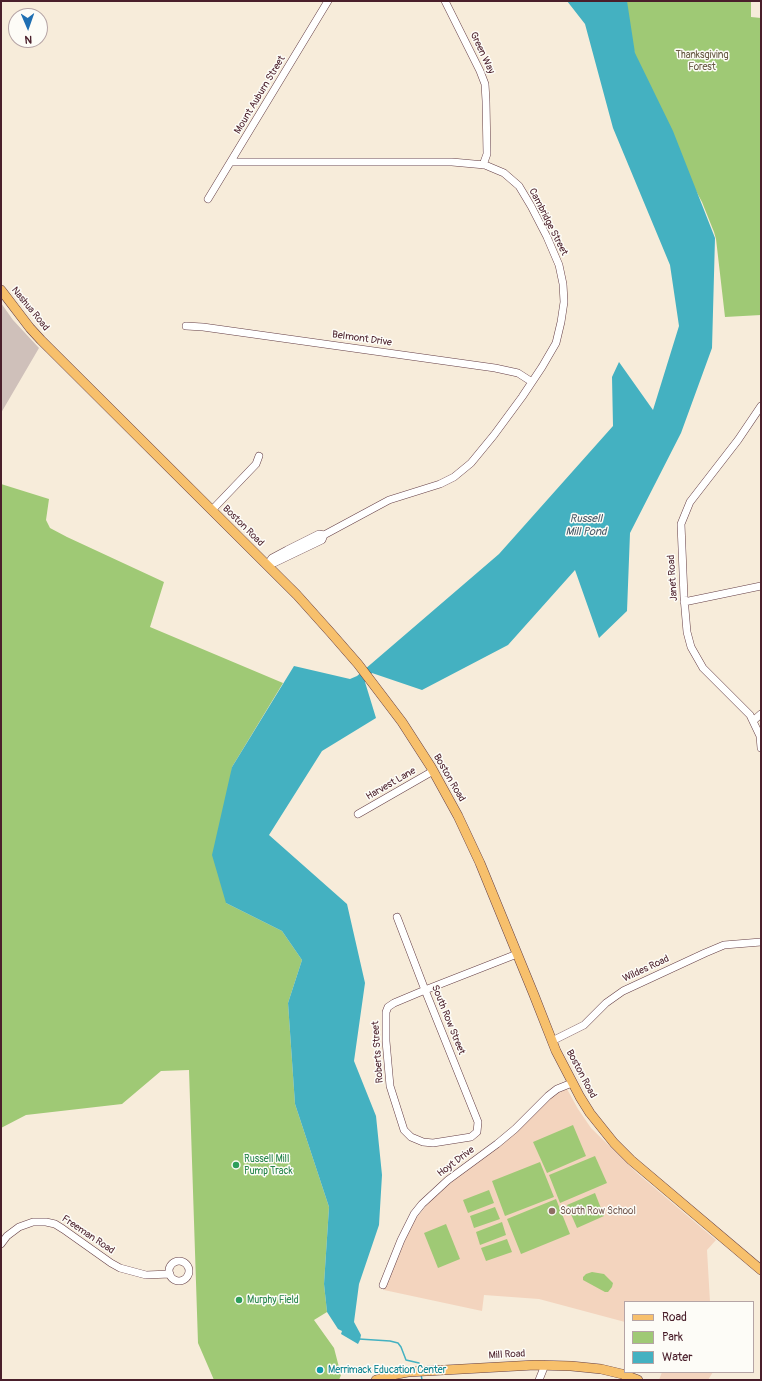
<!DOCTYPE html>
<html>
<head>
<meta charset="utf-8">
<style>
  body { margin:0 }
  #map { position:relative; width:762px; height:1381px; overflow:hidden; background:#f7ecda; font-family:Pangolin,sans-serif }
  canvas { display:block }
  .frame { position:absolute; inset:0; border:2px solid #4a1f2b; pointer-events:none }
  .legend { position:absolute; left:624px; top:1301px; width:130px; height:72px; box-sizing:border-box; background:#fdfcf7; border:1px solid #b5a4a5; margin:0; padding:5px 7px; list-style:none; font-size:12px; color:#4a1f2b }
  .legend li { display:flex; align-items:center; gap:8px; height:20px }
  .legend b { width:20px; border:1px solid #b5a4a5 }
  .north { position:absolute; left:8px; top:8px; width:40px; height:40px; box-sizing:border-box; background:#fdfcf7; border:1px solid #b5a4a5; border-radius:50%; rotate:178deg; font-size:11px; font-weight:700; line-height:16px; text-align:center; color:#4a1f2b }
  .north::after { content:''; display:block; margin:auto; width:14px; height:18px; background:#1f6fb2; clip-path:polygon(50% 0,100% 100%,50% 72%,0 100%) }
</style>
</head>
<body>
<div id="map">
<canvas width="762" height="1381"></canvas>
<div class="frame"></div>
<ul class="legend">
<li><b style="height:5px;background:#f7c06c"></b>Road</li>
<li><b style="height:11px;background:#9fc975"></b>Park</li>
<li><b style="height:11px;background:#44b1c1"></b>Water</li>
</ul>
<div class="north">N</div>
</div>
<script>
const c = document.querySelector('canvas').getContext('2d');
c.lineJoin = 'round';
function fillPath(path, color) {
  c.fillStyle = color;
  c.fill(path, 'evenodd');
}
function toPath(rows) {
  const path = new Path2D();
  for (const r of rows) {
    if (r.length === 3) {
      path.moveTo(r[0] + r[2], r[1]);
      path.arc(r[0], r[1], r[2], 0, 2 * Math.PI);
      continue;
    }
    path.moveTo(r[0], r[1]);
    for (let i = 2; i < r.length; i += 2) path.lineTo(r[i], r[i + 1]);
  }
  return path;
}
function stroke(path, color, width, dash) {
  c.strokeStyle = color;
  c.lineWidth = width;
  c.lineCap = dash ? 'butt' : 'round';
  c.setLineDash(dash || []);
  c.stroke(path);
}
function write(font, color, halo, rows, align = 'center') {
  c.font = font + ' Pangolin,sans-serif';
  c.lineWidth = 3;
  c.setLineDash([]);
  c.textBaseline = 'middle';
  c.strokeStyle = halo;
  c.fillStyle = color;
  for (const [text, x, y, turn = 0] of rows) {
    c.save();
    c.translate(x, y);
    c.rotate((+turn || 0) * Math.PI / 180);
    c.textAlign = isNaN(turn) ? turn : align;
    if (halo) c.strokeText(text, 0, 0);
    c.fillText(text, 0, 0);
    c.restore();
  }
}
const built = toPath([
  [567,1089,578,1109,591,1128,637,1173,716,1240,707,1250,710,1302,625,1302,625,1322,539,1299,484,1295,482,1311,384,1290,413,1222,431,1200,554,1094],
  [662,1372,713,1372,708,1380,659,1380]
]);
const industrial = toPath([
  [1,303,13,320,39,348,1,413]
]);
const green = toPath([
  [623,1,751,1,751,17,761,18,761,315,725,317,716,239,714,232,702,202,695,189,638,68],
  [1,484,49,499,46,520,50,528,67,537,164,582,150,627,283,683,232,767,226,903,282,931,302,960,288,1003,295,1104,329,1207,324,1284,327,1312,314,1320,334,1348,341,1375,339,1380,214,1380,198,1343,189,1070,161,1071,122,1104,26,1115,1,1128],
  [573,1125,586,1156,547,1173,533,1142],
  [595,1156,607,1183,560,1203,549,1175],
  [540,1162,554,1197,505,1216,492,1181],
  [489,1190,494,1203,468,1213,463,1200],
  [595,1193,604,1216,577,1228,567,1205],
  [556,1199,570,1234,521,1254,507,1219],
  [495,1207,500,1219,474,1228,470,1216],
  [502,1222,506,1235,480,1245,476,1232],
  [446,1224,460,1259,438,1268,424,1233],
  [507,1239,512,1252,486,1261,481,1248],
  [592,1272,604,1274,613,1283,612,1287,608,1292,605,1292,583,1280,583,1277,586,1274]
]);
const water = toPath([
  [567,1,627,1,635,53,673,131,715,238,712,348,681,433,630,533,627,611,599,638,575,570,508,645,422,690,372,673,365,682,376,718,322,751,269,835,347,904,365,983,354,1061,376,1116,382,1175,379,1225,359,1284,354,1322,361,1335,360,1340,358,1344,341,1334,342,1331,338,1329,327,1312,324,1284,329,1207,295,1104,288,1003,302,960,282,931,226,903,212,855,232,767,294,666,350,679,357,676,499,554,613,426,612,377,619,362,653,410,679,326,670,265,613,128,585,24]
]);
const stream = toPath([
  [359,1339,390,1341,398,1343,401,1347,406,1360,419,1363,421,1368],
  [421,1374,422,1380]
]);
const minor = toPath([
  [445,1,480,71,485,84,486,101,487,154,483,165],
  [231,162,452,162,485,165,504,173,519,186,531,206,547,237,559,265,563,284,564,302,561,322,556,343,542,367,522,397,494,435,471,463,454,477,440,484,389,500,324,535,319,534,287,550,272,558,267,565],
  [208,199,328,1],
  [186,326,203,327,495,368,518,373,532,382],
  [761,406,738,440,690,502,681,524,684,597,687,632,691,647,703,668,750,715,760,736,761,748],
  [212,510,256,464,259,456],
  [267,565,274,563,322,540,324,535],
  [684,602,761,586],
  [753,721,761,714],
  [358,814,433,771],
  [397,917,425,990,478,1122,477,1132,471,1137,433,1143,423,1142,411,1137,404,1130,390,1086,386,1041,386,1012,388,1007,394,1003,425,990,517,954],
  [552,1041,584,1025,606,1003,623,991,705,953,724,945,761,942],
  [1,1244,7,1236,19,1227,33,1222,46,1222,55,1224,63,1229,111,1263,120,1268,146,1275,170,1274],
  [179,1271,10],
  [383,1285,401,1240,414,1214,422,1204,448,1180,497,1144,515,1129,548,1096,557,1089,572,1083],
  [539,1380,545,1365]
]);
const major = toPath([
  [1,290,30,328,41,340,297,595,331,633,358,664,402,722,431,767,458,816,480,863,534,995,556,1051,580,1097,590,1113,614,1143,631,1160,761,1270],
  [376,1380,392,1375,408,1372,535,1365,571,1366,601,1369,622,1374,638,1380]
]);
const markers = [
  [236,1165,4,"#2e9e5b"],
  [552,1211,4,"#8d6e63"],
  [239,1300,4,"#2e9e5b"],
  [320,1370,4,"#0f9aa8"]
];
const streetNames = [
  ["Green Way",482,53,65],
  ["Mount Auburn Street",260,95,-59],
  ["Cambridge Street",548,222,63],
  ["Nashua Road",30,309,51],
  ["Belmont Drive",362,339,8],
  ["Boston Road",243,526,45],
  ["Janet Road",673,578,-94],
  ["Boston Road",449,778,60],
  ["Harvest Lane",391,784,-30],
  ["Wildes Road",646,969,-25],
  ["South Row Street",448,1020,68],
  ["Roberts Street",378,1052,-94],
  ["Boston Road",581,1074,62],
  ["Hoyt Drive",456,1162,-37],
  ["Freeman Road",88,1235,34],
  ["Mill Road",507,1355,-3]
];
const parkNames = [
  ["Thanksgiving",702,55],
  ["Forest",702,67]
];
const leisureNames = [
  ["Russell Mill",244,1159],
  ["Pump Track",244,1171],
  ["Murphy Field",247,1300]
];
const educationNames = [
  ["South Row School",560,1211]
];
const cultureNames = [
  ["Merrimack Education Center",328,1370]
];
const waterNames = [
  ["Russell",586,519],
  ["Mill Pond",586,532]
];
fillPath(built, '#f3d4be');
fillPath(industrial, '#cfc0ba');
fillPath(green, '#9fc975');
fillPath(water, '#44b1c1');
stroke(stream, '#44b1c1', 1.5);
stroke(minor, '#643e45', 8);
stroke(major, '#643e45', 10);
stroke(minor, '#fff', 7);
stroke(major, '#f7c06c', 9);
for (const [x, y, r, color] of markers) {
  const dot = new Path2D();
  dot.arc(x, y, r, 0, 2 * Math.PI);
  c.fillStyle = color;
  c.fill(dot);
  stroke(dot, '#fdfcf7', 1.5);
}
write('10px', '#4a1f2b', '#fdfcf7', streetNames);
write('10px', '#685a45', '#fdfcf7', parkNames);
write('10px', '#27864d', '#fdfcf7', leisureNames, 'left');
write('10px', '#785e54', '#fdfcf7', educationNames, 'left');
write('10px', '#0d838f', '#fdfcf7', cultureNames, 'left');
write('italic 11px', '#485967', '#fdfcf7', waterNames);
</script>
</body>
</html>
